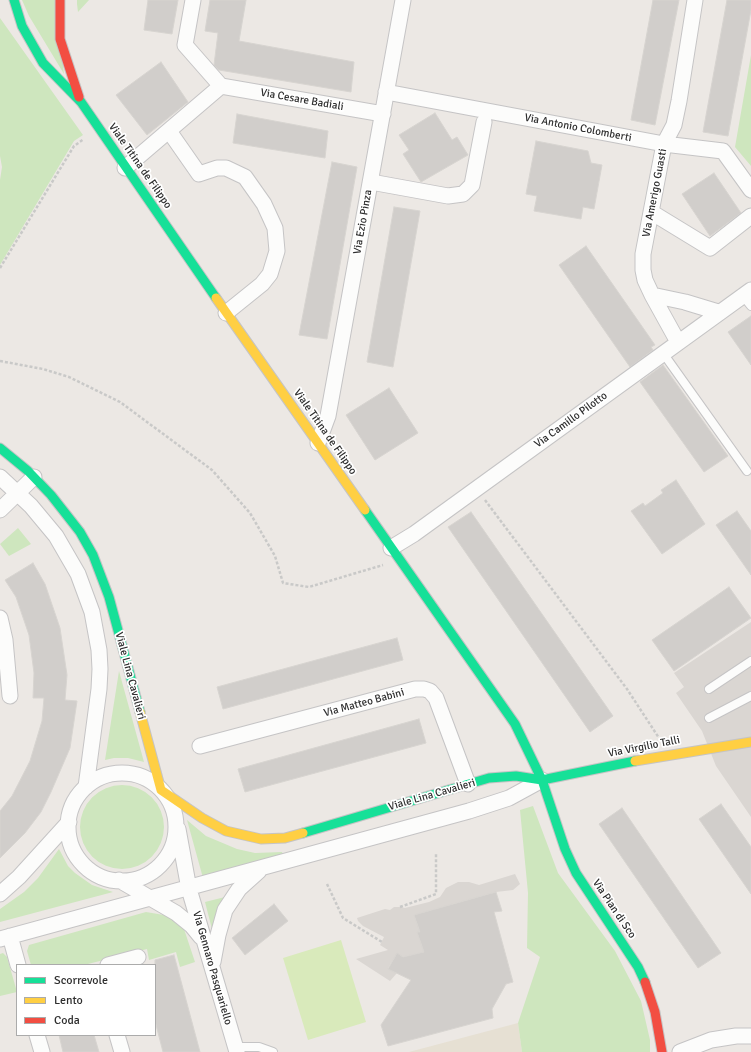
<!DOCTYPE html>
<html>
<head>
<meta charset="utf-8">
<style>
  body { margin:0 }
  #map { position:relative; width:751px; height:1052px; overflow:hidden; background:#ece8e4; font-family:Signika,sans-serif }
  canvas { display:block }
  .legend { position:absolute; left:16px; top:964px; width:140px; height:72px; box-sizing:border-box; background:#fff; border:1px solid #ababab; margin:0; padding:5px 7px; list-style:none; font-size:12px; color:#2e2e2e }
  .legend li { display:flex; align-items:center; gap:8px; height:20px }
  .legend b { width:20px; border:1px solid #ababab }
</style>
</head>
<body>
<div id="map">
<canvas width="751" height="1052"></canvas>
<ul class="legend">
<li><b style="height:5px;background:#16e098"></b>Scorrevole</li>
<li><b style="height:5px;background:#ffcf43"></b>Lento</li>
<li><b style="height:5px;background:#f24e42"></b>Coda</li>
</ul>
</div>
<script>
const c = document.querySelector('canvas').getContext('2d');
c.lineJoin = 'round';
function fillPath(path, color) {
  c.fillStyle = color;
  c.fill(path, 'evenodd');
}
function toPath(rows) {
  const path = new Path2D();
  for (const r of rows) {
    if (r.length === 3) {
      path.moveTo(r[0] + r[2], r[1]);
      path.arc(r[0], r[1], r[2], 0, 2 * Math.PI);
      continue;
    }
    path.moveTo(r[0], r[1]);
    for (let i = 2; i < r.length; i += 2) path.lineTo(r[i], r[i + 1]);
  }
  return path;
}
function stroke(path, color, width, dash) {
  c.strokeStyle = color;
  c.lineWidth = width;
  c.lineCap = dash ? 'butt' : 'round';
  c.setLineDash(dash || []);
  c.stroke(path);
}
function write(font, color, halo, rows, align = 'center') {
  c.font = font + ' Signika,sans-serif';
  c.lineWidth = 3.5;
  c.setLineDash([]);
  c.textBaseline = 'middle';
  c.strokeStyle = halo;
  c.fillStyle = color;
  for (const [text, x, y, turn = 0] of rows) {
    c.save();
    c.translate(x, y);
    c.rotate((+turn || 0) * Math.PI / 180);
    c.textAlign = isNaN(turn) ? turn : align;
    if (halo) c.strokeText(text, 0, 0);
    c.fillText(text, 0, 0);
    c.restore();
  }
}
const education = toPath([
  [518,1023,522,1052,409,1052]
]);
const green = toPath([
  [22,0,55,0,64,74,29,16],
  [77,0,89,0,78,12,77,4],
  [0,18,83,135,74,141,0,265,0,180,2,167,0,156],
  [751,55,751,166,735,147],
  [18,528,31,544,9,556,0,544],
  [119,671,144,762,128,758,114,758,105,760],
  [122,827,42],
  [533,806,558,873,615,951,641,1001,650,1040,650,1052,522,1052,518,1023,540,957,527,948,528,893,520,810],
  [187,820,206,836,237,849,255,853,282,852,284,856,203,878],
  [59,849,68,866,75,873,92,885,113,892,0,922,0,909,24,892,38,878],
  [229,896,213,933,205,902],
  [146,912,170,916,184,929,195,962,180,967,176,952,149,960,147,949,84,965,31,965,27,951,29,945],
  [3,953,7,957,17,992,0,996,0,954]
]);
const pitch = toPath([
  [341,940,366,1022,308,1040,283,958]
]);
const plaza = toPath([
  [751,622,751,817,716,766,702,731,676,693,684,687,674,673],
  [515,874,520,884,513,890,496,892,414,915,420,932,417,932,424,952,403,957,397,954,388,968,397,973,390,981,356,959,388,950,380,945,384,937,363,926,358,921,357,918,385,909,390,910,394,907,400,907,405,908,429,902,440,897,446,888,458,882,469,882,479,885]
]);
const building = toPath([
  [148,0,178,0,172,34,144,30,148,0],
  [210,0,246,0,239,41,354,62,351,92,219,70,214,65,218,33,205,31,210,0],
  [653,0,679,0,655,125,631,120,653,0],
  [727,0,751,0,751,10,728,136,703,132,727,0],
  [161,62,188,102,147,135,116,95,161,62],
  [435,113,452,140,457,137,468,155,421,182,403,154,409,150,399,135,435,113],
  [237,114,328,131,325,158,233,143,237,114],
  [536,141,588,151,591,163,602,165,594,209,583,207,581,219,534,211,537,196,526,194,536,141],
  [332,162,357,167,327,339,299,335,332,162],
  [714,173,741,213,710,236,682,194,714,173],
  [394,207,420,211,393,367,367,362,394,207],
  [586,246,655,345,651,347,653,350,630,367,559,265,586,246],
  [751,316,751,365,728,332,751,316],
  [663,365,728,456,704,472,640,382,663,365],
  [389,388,418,433,375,460,346,415,389,388],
  [676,480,705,524,662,554,631,511,643,503,645,506,663,493,661,490,676,480],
  [737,511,751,531,751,575,716,525,737,511],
  [471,512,613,716,590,732,448,527,471,512],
  [33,563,45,584,60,628,67,675,65,700,77,701,70,748,51,792,41,812,25,833,0,858,0,811,12,796,30,761,42,721,44,698,33,698,34,673,29,635,16,597,5,580,33,563],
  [729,587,751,618,674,671,652,640,729,587],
  [397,638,403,660,223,709,217,687,397,638],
  [419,719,426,743,245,792,238,769,419,719],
  [721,804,751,847,751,894,699,819,721,804],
  [622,808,721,953,698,968,599,824,622,808],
  [496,892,502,911,494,912,513,982,506,984,492,1009,493,1018,388,1046,381,1025,411,980,388,969,397,953,403,957,424,952,417,932,420,932,414,915,496,892],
  [274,904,288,921,245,955,232,938,274,904],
  [174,955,200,1052,163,1052,155,1021,155,960,174,955],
  [59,1035,94,1035,99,1052,63,1052,59,1035]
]);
const path = toPath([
  [0,268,74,146,84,139],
  [0,361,43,369,69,377,120,402,212,470,250,513,275,556,283,583,309,587,383,565],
  [485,500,627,689,659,738],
  [327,884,343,918,382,942],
  [400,907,436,894,436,854]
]);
const lane = toPath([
  [743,296,751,306],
  [663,353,747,471],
  [709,689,751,661],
  [709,718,751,696],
  [236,1047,259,1047,273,1052]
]);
const street = toPath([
  [193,0,185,45,221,86],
  [695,0,679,101,674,125,664,144,643,254,643,270,645,280,652,295,685,302,718,312],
  [221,86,383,114],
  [386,92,664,144,723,151,751,190],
  [169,131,199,174,217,168,226,168,245,177,264,204,275,228,277,251,270,274,262,284,226,313],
  [125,168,221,86],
  [371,182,448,196,463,194,472,185,484,122],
  [651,212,710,248,751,216],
  [652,295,678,342],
  [318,443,328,416,403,0],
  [0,477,31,506,56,536,78,574,92,612,99,650,100,669,99,689,86,787],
  [0,510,34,477],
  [391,548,414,534,751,290],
  [0,618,5,640,10,696],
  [200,746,415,689,424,689,430,691,436,698,468,784],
  [122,827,54],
  [178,829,189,889,237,1052],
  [119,880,176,913,192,926,201,937],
  [0,894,19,877,69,822],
  [10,936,18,965],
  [0,939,469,811,509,798,542,780],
  [213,962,218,935,225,910,239,889,259,871],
  [108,965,138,957],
  [37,1035,42,1052],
  [117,1035,122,1052],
  [680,1052,711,1040,736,1036,751,1036]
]);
const fast = toPath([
  [14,0,22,26,43,63,81,102,216,298],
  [0,448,28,471,51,495,80,532,93,555,109,597,140,712],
  [365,510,515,724,542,780,565,849,576,873,638,967,645,982],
  [303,833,489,778,516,776,542,780,635,761]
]);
const slow = toPath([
  [216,298,365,510],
  [140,712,161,790,202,818,226,831,261,839,285,838,303,833],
  [635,761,751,742]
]);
const jam = toPath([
  [60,0,60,39,79,97],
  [645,982,655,1012,662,1052]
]);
const streetNames = [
  ["Via Cesare Badiali",302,100,10],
  ["Via Antonio Colomberti",578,128,11],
  ["Viale Titina de Filippo",140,166,55],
  ["Via Amerigo Guasti",655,193,-79],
  ["Via Ezio Pinza",363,222,-80],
  ["Via Camillo Pilotto",571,420,-36],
  ["Viale Titina de Filippo",325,432,55],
  ["Viale Lina Cavalieri",130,676,75],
  ["Via Matteo Babini",364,703,-15],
  ["Via Virgilio Talli",644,747,-11],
  ["Viale Lina Cavalieri",432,795,-16],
  ["Via Pian di Sco",614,909,56],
  ["Via Gennaro Pasquariello",212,968,74]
];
fillPath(education, '#e6e0d3');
fillPath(green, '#cee6be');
fillPath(pitch, '#d9eabb');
fillPath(plaza, '#dad6d2');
fillPath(building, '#d1cecb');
stroke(building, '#d7d4d0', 1);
stroke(lane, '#c5c4c5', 10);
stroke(street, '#c5c4c5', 17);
stroke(fast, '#c5c4c5', 11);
stroke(slow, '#c5c4c5', 11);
stroke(jam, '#c5c4c5', 11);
stroke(path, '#c9c9c8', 2.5, [3, 2]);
stroke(lane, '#fcfcfb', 8);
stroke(street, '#fcfcfb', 15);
stroke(fast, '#16e098', 9);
stroke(slow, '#ffcf43', 9);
stroke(jam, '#f24e42', 9);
write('11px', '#2e2e2e', '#fff', streetNames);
</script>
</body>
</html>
